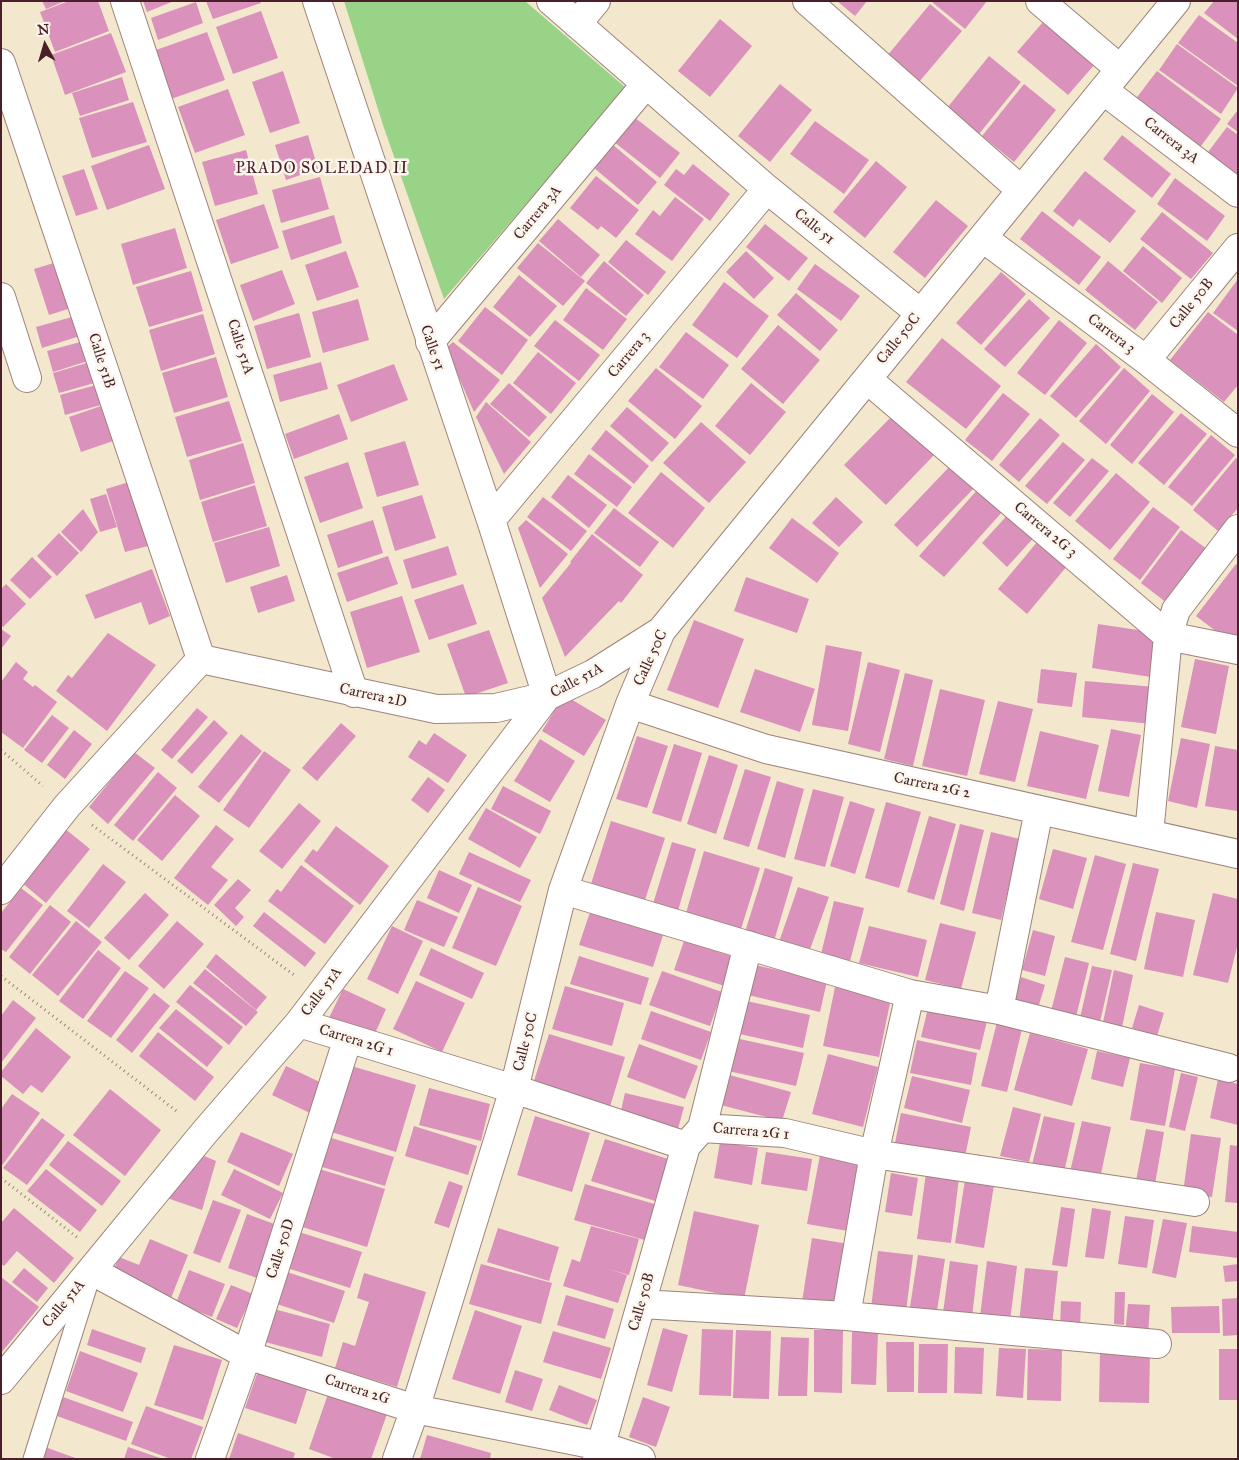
<!DOCTYPE html>
<html>
<head>
<meta charset="utf-8">
<style>
  body { margin:0 }
  #map { position:relative; width:1239px; height:1460px; overflow:hidden; background:#f3e7cd; font-family:"IM FELL Great Primer",serif }
  canvas { display:block }
  .frame { position:absolute; inset:0; border:2px solid #4a1f2b; pointer-events:none }
  .north { position:absolute; left:20px; top:20px; width:50px; height:50px; -webkit-text-stroke:4px #fbf7ec; paint-order:stroke; rotate:354deg; font-size:14px; font-weight:700; line-height:20px; text-align:center; color:#4a1f2b }
  .north::after { content:''; display:block; margin:auto; width:18px; height:22px; background:#4a1f2b; clip-path:polygon(50% 0,100% 100%,50% 72%,0 100%) }
</style>
</head>
<body>
<div id="map">
<canvas width="1239" height="1460"></canvas>
<div class="frame"></div>
<div class="north">N</div>
</div>
<script>
const c = document.querySelector('canvas').getContext('2d');
c.lineJoin = 'round';
function fillPath(path, color) {
  c.fillStyle = color;
  c.fill(path, 'evenodd');
}
function toPath(rows) {
  const path = new Path2D();
  for (const r of rows) {
    path.moveTo(r[0], r[1]);
    for (let i = 2; i < r.length; i += 2) path.lineTo(r[i], r[i + 1]);
  }
  return path;
}
function stroke(path, color, width, dash) {
  c.strokeStyle = color;
  c.lineWidth = width;
  c.lineCap = dash ? 'butt' : 'round';
  c.setLineDash(dash || []);
  c.stroke(path);
}
function write(font, color, halo, rows, align = 'center') {
  c.font = font + ' "IM FELL Great Primer",serif';
  c.lineWidth = 5;
  c.setLineDash([]);
  c.textBaseline = 'middle';
  c.strokeStyle = halo;
  c.fillStyle = color;
  for (const [text, x, y, turn = 0] of rows) {
    c.save();
    c.translate(x, y);
    c.rotate((+turn || 0) * Math.PI / 180);
    c.textAlign = isNaN(turn) ? turn : align;
    if (halo) c.strokeText(text, 0, 0);
    c.fillText(text, 0, 0);
    c.restore();
  }
}
const green = toPath([
  [344,1,525,1,626,88,444,299,383,125]
]);
const building = toPath([
  [42,1,65,1,46,9],
  [69,1,98,1,109,31,55,52,40,12],
  [143,1,174,1,147,12],
  [206,1,260,1,261,3,213,19],
  [837,1,867,1,855,16],
  [933,1,987,1,965,29,932,2],
  [1214,1,1238,1,1238,39,1204,13],
  [196,2,203,23,158,40,151,18],
  [930,4,962,31,919,82,887,56],
  [261,11,278,58,233,74,216,27],
  [1199,15,1238,43,1238,86,1178,43],
  [720,19,752,46,710,97,678,71],
  [1044,21,1095,64,1068,95,1017,52],
  [207,32,225,80,171,99,153,51],
  [111,33,126,72,65,95,51,55],
  [1177,44,1238,88,1221,114,1159,70],
  [989,56,1021,82,979,134,947,108],
  [283,71,300,123,270,133,252,82],
  [1157,71,1221,119,1195,154,1131,105],
  [122,77,129,100,80,116,72,93],
  [780,84,812,110,770,162,738,136],
  [1024,84,1056,110,1014,162,982,136],
  [228,89,245,135,195,153,178,107],
  [133,102,147,142,92,158,79,118],
  [1238,110,1238,132,1227,124],
  [634,117,680,153,660,178,614,142],
  [815,121,869,160,844,194,790,154],
  [1227,127,1238,135,1238,187,1202,160],
  [308,135,318,169,286,180,275,145],
  [1122,135,1171,174,1152,198,1103,159],
  [612,144,657,182,638,205,593,167],
  [149,145,165,189,107,210,91,166],
  [246,150,258,194,215,206,202,162],
  [876,161,907,187,865,238,833,212],
  [693,164,730,194,710,221,664,185,676,169,684,175],
  [84,169,98,209,76,216,62,176],
  [1085,171,1136,211,1110,243,1079,219,1073,227,1053,211],
  [596,176,639,210,616,238,601,226,598,230,570,208],
  [320,177,329,209,281,223,272,190],
  [1175,178,1225,216,1207,241,1157,204],
  [675,197,704,219,672,261,635,234,653,210,660,216],
  [936,200,968,226,925,278,893,252],
  [264,204,279,248,231,264,216,220],
  [1042,211,1101,257,1079,285,1020,239],
  [1162,212,1213,253,1191,279,1140,239],
  [334,215,342,243,291,260,282,231],
  [558,219,600,255,581,277,539,241],
  [765,224,808,258,789,281,746,247],
  [175,228,187,268,133,285,121,244],
  [626,240,666,272,648,295,608,262],
  [538,243,585,281,563,306,517,268],
  [1143,246,1182,278,1162,303,1123,271],
  [346,251,359,287,317,301,305,265],
  [746,251,774,278,754,299,726,272],
  [604,261,644,295,626,316,586,283],
  [1108,261,1158,302,1135,330,1085,290],
  [57,262,71,308,49,315,34,269],
  [815,264,860,296,841,321,797,289],
  [282,270,295,304,253,321,240,285],
  [191,271,203,311,149,327,136,287],
  [1001,272,1026,294,981,345,956,323],
  [519,275,557,306,530,337,493,307],
  [1238,279,1238,331,1213,313],
  [724,282,769,316,737,358,692,325],
  [586,288,627,319,603,350,563,320],
  [796,293,838,330,820,351,777,315],
  [358,299,369,340,323,353,312,312],
  [1029,299,1050,318,1005,367,984,349],
  [485,307,528,340,502,375,458,341],
  [1208,312,1238,335,1238,385,1224,402,1170,360],
  [299,313,311,357,267,369,254,326],
  [203,314,215,354,161,371,149,330],
  [72,317,80,336,42,348,36,327],
  [555,320,600,355,579,381,534,346],
  [1059,320,1087,343,1045,395,1017,373],
  [778,325,820,360,783,404,741,369],
  [686,332,729,365,703,399,659,367],
  [942,338,1001,386,966,429,906,382],
  [84,341,91,360,53,372,47,351],
  [453,342,500,380,474,412,446,348],
  [1096,344,1121,367,1076,418,1050,396],
  [538,352,576,383,551,414,513,383],
  [216,357,228,397,174,413,162,373],
  [90,362,98,382,59,393,53,373],
  [321,362,328,389,280,402,273,375],
  [394,364,408,400,351,422,337,385],
  [656,368,702,406,675,439,628,401],
  [1124,368,1150,391,1106,444,1079,421],
  [509,383,547,417,529,437,490,404],
  [751,383,786,412,750,455,715,426],
  [96,385,104,404,65,415,60,395],
  [1003,393,1030,414,992,461,965,440],
  [1152,394,1174,412,1132,464,1110,445],
  [229,401,242,441,187,457,175,417],
  [486,402,531,442,504,474,476,417],
  [101,406,113,441,81,452,69,417],
  [627,407,669,443,652,462,610,426],
  [1181,413,1207,434,1164,485,1138,463],
  [339,414,348,439,294,459,285,434],
  [894,414,935,454,886,505,844,465],
  [1040,418,1060,435,1019,482,999,465],
  [701,422,746,462,709,503,663,463],
  [606,430,649,466,634,484,591,449],
  [1211,435,1235,455,1192,506,1168,487],
  [405,441,419,485,377,497,364,453],
  [1063,442,1085,460,1047,504,1025,486],
  [243,443,255,483,200,500,189,460],
  [589,454,632,487,617,507,574,474],
  [1092,458,1109,471,1070,517,1053,503],
  [1236,458,1238,460,1238,508,1218,531,1193,510],
  [348,462,363,508,320,523,304,477],
  [951,465,975,487,917,547,894,525],
  [661,472,705,508,673,548,628,513],
  [1116,473,1150,502,1110,550,1075,521],
  [568,475,607,505,589,528,551,497],
  [129,482,148,546,125,552,106,489],
  [255,485,267,526,213,542,201,502],
  [978,489,1003,511,944,577,919,556],
  [106,494,117,527,100,532,90,499],
  [422,495,436,538,395,551,382,507],
  [543,497,587,531,571,551,527,517],
  [836,497,863,522,839,547,812,523],
  [1153,507,1180,527,1140,580,1113,559],
  [614,508,659,542,640,567,594,533],
  [83,509,98,532,81,552,61,532],
  [1013,509,1039,532,1007,567,982,543],
  [792,518,839,553,817,583,769,548],
  [373,520,383,553,338,568,327,535],
  [526,520,568,554,540,588,518,528],
  [269,527,280,566,226,583,214,543],
  [1181,530,1207,549,1167,603,1141,583],
  [59,533,79,553,57,576,37,556],
  [592,534,643,575,621,603,619,601,565,657,542,598,571,563,570,562],
  [1043,535,1072,560,1027,614,998,589],
  [448,546,457,575,412,589,403,560],
  [388,556,398,584,347,602,337,573],
  [32,557,52,577,30,599,10,580],
  [1236,564,1238,566,1238,648,1196,616],
  [152,569,170,616,149,625,141,602,95,619,85,595],
  [287,575,295,601,258,613,250,587],
  [746,577,809,599,797,633,734,611],
  [6,584,26,604,3,627,1,625,1,589],
  [463,584,477,624,429,640,414,600],
  [402,596,420,652,367,668,350,612],
  [694,620,744,639,718,708,667,690],
  [1098,624,1158,633,1151,677,1092,668],
  [1,629,11,636,1,649],
  [489,630,508,683,466,697,447,644],
  [108,633,156,665,107,731,56,691,68,675,72,678],
  [826,645,862,652,848,731,812,725],
  [1195,659,1229,666,1216,734,1181,727],
  [16,662,28,672,23,679,33,687,35,685,57,702,23,748,1,732,1,682],
  [868,662,900,670,880,752,848,744],
  [755,669,815,689,800,732,740,712],
  [1041,669,1077,673,1072,707,1037,703],
  [905,673,933,680,913,766,884,759],
  [1085,681,1155,687,1152,724,1082,717],
  [940,689,985,700,967,776,922,766],
  [564,695,606,720,584,756,542,731],
  [998,701,1033,709,1015,782,979,774],
  [197,708,208,717,172,759,161,750],
  [52,715,69,728,42,763,24,750],
  [214,720,228,733,192,774,177,761],
  [341,723,356,736,317,781,302,768],
  [1111,729,1141,735,1129,797,1098,791],
  [74,730,92,744,65,779,47,765],
  [1040,731,1099,745,1086,799,1027,786],
  [434,733,467,755,448,783,408,757,419,740,426,745],
  [241,734,262,751,219,803,198,787],
  [637,736,668,746,647,808,616,799],
  [1181,738,1210,744,1197,808,1168,801],
  [540,739,575,761,550,802,514,781],
  [674,744,702,753,681,822,652,813],
  [1215,746,1238,750,1237,811,1205,806],
  [264,751,291,770,249,828,223,810],
  [134,752,155,768,108,824,89,807],
  [709,755,738,765,716,834,687,824],
  [745,769,771,777,749,847,723,839],
  [158,772,177,788,133,841,114,825],
  [428,777,445,790,428,813,411,800],
  [777,781,804,789,785,858,757,849],
  [503,786,551,811,540,834,491,809],
  [813,789,844,797,825,867,794,859],
  [175,795,200,816,162,861,137,840],
  [850,801,875,809,855,874,830,866],
  [886,802,921,812,899,888,865,878],
  [299,803,321,821,282,869,259,851],
  [486,808,537,837,520,868,468,839],
  [929,816,956,824,934,900,907,892],
  [611,821,665,838,644,903,590,887],
  [960,824,984,830,964,911,940,904],
  [216,825,234,839,211,867,228,880,208,905,174,878],
  [336,826,389,866,360,905,304,861,313,849,317,852],
  [64,828,90,849,46,903,21,882],
  [991,832,1020,839,1001,920,972,913],
  [672,842,696,849,677,914,652,907],
  [1053,849,1087,858,1073,909,1039,899],
  [704,851,760,868,741,929,686,913],
  [469,852,531,880,520,902,459,874],
  [1095,855,1126,864,1103,950,1071,942],
  [1133,863,1159,869,1136,961,1110,954],
  [103,864,126,882,89,928,67,911],
  [301,865,354,906,325,944,268,901,277,889,281,892],
  [765,868,793,877,774,941,745,932],
  [439,870,472,885,459,913,427,898],
  [238,879,251,890,235,908,244,917,236,926,214,905],
  [478,887,522,906,496,966,452,948],
  [798,887,829,897,809,952,779,942],
  [21,888,43,905,6,952,1,949,1,913],
  [145,893,169,915,129,960,104,938],
  [1213,893,1238,899,1238,943,1228,983,1193,975],
  [417,900,458,917,444,947,404,930],
  [834,901,864,908,850,961,821,954],
  [50,905,71,922,30,974,9,957],
  [264,912,316,953,305,967,253,926],
  [590,912,663,935,653,967,579,945],
  [1156,912,1195,920,1183,977,1144,969],
  [76,921,102,942,58,996,32,975],
  [177,921,204,944,164,989,138,966],
  [940,923,976,932,961,989,925,980],
  [392,926,423,941,398,994,367,979],
  [869,926,927,940,918,977,859,963],
  [1033,930,1055,936,1045,976,1022,970],
  [684,941,737,958,728,987,674,970],
  [431,948,484,973,472,999,419,975],
  [98,950,121,968,83,1019,59,1001],
  [216,954,267,997,256,1010,206,967],
  [579,956,649,978,641,1005,570,984],
  [1065,957,1089,963,1075,1021,1050,1015],
  [755,965,827,981,820,1012,748,995],
  [1092,966,1112,970,1099,1026,1079,1022],
  [205,969,258,1012,246,1026,193,983],
  [1114,970,1133,975,1121,1032,1102,1027],
  [125,971,149,988,111,1038,87,1021],
  [662,971,722,992,710,1026,649,1005],
  [1021,977,1045,985,1038,1008,1014,1001],
  [416,981,465,1003,442,1052,393,1029],
  [190,985,243,1027,229,1045,176,1002],
  [565,986,624,1003,612,1046,552,1029],
  [835,987,891,998,879,1057,823,1046],
  [343,989,386,1009,372,1040,328,1020],
  [154,993,170,1006,132,1053,116,1040],
  [13,1000,36,1018,1,1063,1,1016],
  [742,1000,810,1015,803,1048,735,1033],
  [1139,1005,1164,1013,1157,1036,1132,1028],
  [928,1008,987,1021,980,1050,921,1037],
  [176,1009,223,1047,207,1067,159,1028],
  [651,1011,711,1032,701,1060,641,1039],
  [997,1022,1022,1029,1007,1092,981,1086],
  [36,1028,71,1057,42,1093,31,1085,23,1094,1,1076,1,1072],
  [158,1032,214,1077,195,1101,139,1056],
  [1030,1033,1088,1049,1072,1106,1014,1090],
  [549,1034,625,1057,609,1110,532,1087],
  [735,1038,804,1053,796,1086,728,1071],
  [917,1040,977,1053,971,1085,910,1073],
  [639,1044,698,1066,685,1099,627,1077],
  [1097,1051,1130,1058,1123,1087,1091,1079],
  [828,1054,878,1067,863,1127,812,1114],
  [1140,1063,1175,1069,1165,1126,1130,1120],
  [348,1065,416,1085,396,1152,328,1131],
  [286,1066,326,1085,312,1114,272,1095],
  [1181,1073,1198,1077,1185,1131,1169,1127],
  [726,1074,791,1092,782,1121,717,1104],
  [912,1076,970,1090,962,1123,904,1108],
  [1218,1079,1238,1084,1238,1125,1210,1118],
  [429,1088,490,1104,481,1141,419,1125],
  [110,1089,161,1130,125,1176,73,1135],
  [625,1093,684,1107,678,1129,620,1115],
  [12,1094,40,1113,1,1167,1,1109],
  [1013,1107,1041,1114,1029,1162,1000,1156],
  [901,1113,971,1127,965,1157,895,1143],
  [535,1116,590,1133,572,1192,517,1175],
  [1044,1116,1075,1123,1063,1177,1031,1169],
  [42,1118,65,1135,27,1185,3,1168],
  [1082,1121,1111,1127,1099,1183,1069,1176],
  [414,1126,477,1146,468,1175,405,1156],
  [1146,1129,1164,1132,1154,1190,1135,1186],
  [241,1132,293,1154,279,1186,227,1162],
  [1191,1134,1221,1138,1212,1197,1183,1193],
  [328,1137,394,1157,385,1186,319,1166],
  [605,1139,668,1159,655,1201,591,1181],
  [68,1141,121,1181,102,1206,49,1165],
  [720,1142,758,1148,752,1185,714,1178],
  [1230,1145,1238,1146,1238,1203,1225,1202],
  [766,1152,812,1159,807,1191,761,1184],
  [202,1155,216,1161,202,1210,167,1198],
  [820,1155,861,1163,848,1231,807,1224],
  [316,1168,385,1189,367,1247,299,1226],
  [46,1169,97,1210,80,1232,27,1191],
  [234,1169,283,1193,270,1219,221,1195],
  [891,1173,918,1178,912,1216,885,1212],
  [926,1173,959,1178,951,1243,917,1239],
  [965,1180,994,1185,984,1248,955,1243],
  [449,1181,463,1186,449,1228,434,1223],
  [585,1184,658,1205,648,1241,574,1220],
  [213,1200,241,1210,220,1263,193,1253],
  [1061,1207,1075,1209,1067,1267,1052,1265],
  [14,1208,74,1258,54,1283,17,1251,4,1266,1,1264,1,1223],
  [1092,1208,1111,1211,1104,1259,1085,1257],
  [694,1211,759,1225,744,1299,678,1285],
  [247,1214,277,1225,257,1278,228,1268],
  [1125,1216,1154,1220,1147,1268,1118,1264],
  [1163,1219,1187,1223,1176,1278,1152,1273],
  [591,1226,639,1239,629,1275,605,1268,627,1275,618,1303,563,1286,572,1259,580,1262],
  [1192,1226,1238,1232,1238,1258,1189,1252],
  [498,1228,559,1247,549,1281,487,1262],
  [299,1232,362,1252,350,1288,287,1268],
  [812,1238,849,1244,840,1307,802,1302],
  [150,1239,188,1255,169,1303,110,1279,119,1257,139,1265],
  [878,1251,913,1255,906,1312,871,1308],
  [918,1255,945,1259,937,1311,910,1307],
  [950,1261,978,1265,972,1317,943,1313],
  [987,1261,1017,1266,1010,1321,980,1316],
  [481,1264,552,1283,541,1324,469,1304],
  [1238,1264,1238,1281,1225,1282,1223,1266],
  [24,1268,48,1288,37,1302,12,1282],
  [1025,1268,1058,1271,1052,1326,1019,1323],
  [189,1270,225,1284,212,1317,176,1303],
  [284,1271,345,1291,334,1323,274,1303],
  [364,1273,426,1292,397,1387,335,1368,343,1342,355,1346,369,1302,357,1298],
  [1,1277,39,1307,1,1353],
  [231,1285,253,1294,237,1328,216,1319],
  [1115,1292,1125,1292,1124,1325,1114,1324],
  [566,1295,614,1309,605,1339,557,1325],
  [1238,1298,1238,1335,1223,1336,1222,1299],
  [1061,1301,1081,1302,1080,1329,1060,1328],
  [1128,1304,1150,1305,1148,1335,1125,1334],
  [1219,1306,1220,1333,1172,1333,1171,1307],
  [274,1309,330,1324,322,1357,265,1342],
  [475,1310,522,1326,500,1394,452,1379],
  [663,1328,688,1335,672,1392,647,1385],
  [92,1329,146,1348,141,1363,87,1345],
  [702,1329,733,1330,731,1396,699,1395],
  [736,1330,771,1331,769,1399,733,1398],
  [814,1330,843,1330,842,1393,814,1392],
  [553,1331,611,1348,601,1379,543,1362],
  [852,1332,878,1332,876,1385,851,1384],
  [781,1337,809,1338,807,1396,778,1396],
  [886,1342,914,1342,914,1392,887,1392],
  [919,1344,948,1344,947,1393,918,1393],
  [174,1345,222,1360,203,1420,154,1405],
  [955,1347,984,1348,982,1394,954,1393],
  [999,1348,1026,1349,1023,1398,996,1396],
  [1028,1349,1062,1350,1061,1401,1027,1400],
  [1219,1349,1238,1349,1238,1400,1219,1400],
  [80,1351,138,1373,123,1412,66,1391],
  [1100,1352,1150,1352,1149,1403,1099,1402],
  [515,1370,543,1379,532,1411,505,1402],
  [258,1371,308,1387,296,1424,245,1408],
  [559,1385,597,1400,587,1425,549,1410],
  [328,1394,387,1414,371,1459,336,1459,309,1449],
  [63,1397,133,1422,126,1441,57,1416],
  [643,1397,670,1407,656,1447,629,1437],
  [146,1406,203,1427,191,1459,171,1459,131,1444],
  [238,1433,295,1453,293,1459,229,1459],
  [427,1435,491,1453,490,1459,420,1459],
  [45,1447,78,1459,41,1459],
  [128,1447,160,1458,160,1459,124,1459]
]);
const path = toPath([
  [1,750,43,786],
  [92,825,294,975],
  [1,976,179,1113],
  [1,1178,78,1238]
]);
const lane = toPath([
  [33,1459,89,1281]
]);
const street = toPath([
  [125,1,354,693],
  [551,1,767,189,920,313],
  [807,1,1021,190],
  [1040,1,1120,69],
  [577,24,596,1],
  [1,63,201,659],
  [1103,90,1238,193],
  [983,238,1146,360,1238,433],
  [1,297,27,378],
  [430,342,646,84],
  [1146,360,1238,248],
  [867,379,1168,636,1238,650],
  [491,520,767,189],
  [201,659,436,709,496,708,547,696,491,520,317,1],
  [630,704,766,749,1238,854],
  [1149,834,1168,636,1176,610,1238,529],
  [1,890,67,806,201,659],
  [563,890,910,994,999,1010,1229,1068],
  [999,1010,1039,810],
  [299,1023,514,1089,686,1146,702,1128,785,1133,874,1154,1195,1202],
  [702,1128,748,945],
  [92,1271,247,1355,415,1409,601,1446,641,1459],
  [641,1304,846,1316,1157,1344],
  [846,1316,874,1154,910,994],
  [1,1380,204,1133,299,1023,547,696,593,674,661,631],
  [210,1459,247,1355,348,1038],
  [397,1459,415,1409,514,1089,563,890,630,704,661,631,1176,1],
  [597,1459,686,1146]
]);
const streetNames = [
  ["Carrera 3A",1171,141,38],
  ["Carrera 3A",538,213,-50],
  ["Calle 51",814,227,39],
  ["Calle 50B",1192,304,-51],
  ["Carrera 3",1111,334,37],
  ["Calle 50C",899,339,-51],
  ["Calle 51A",240,347,72],
  ["Calle 51",432,348,71],
  ["Carrera 3",629,355,-50],
  ["Calle 51B",101,361,72],
  ["Carrera 2G 3",1045,530,40],
  ["Calle 50C",651,658,-65],
  ["Calle 51A",577,681,-28],
  ["Carrera 2D",373,696,12],
  ["Carrera 2G 2",932,786,12],
  ["Calle 51A",322,992,-53],
  ["Carrera 2G 1",356,1041,17],
  ["Calle 50C",526,1042,-76],
  ["Carrera 2G 1",751,1132,5],
  ["Calle 50D",281,1249,-72],
  ["Calle 50B",642,1302,-74],
  ["Calle 51A",64,1304,-50],
  ["Carrera 2G",357,1390,18]
];
const neighbourhoodNames = [
  ["PRADO SOLEDAD II",322,169]
];
fillPath(green, '#99d387');
fillPath(building, '#da91bb');
stroke(lane, '#9e837c', 21);
stroke(street, '#9e837c', 30);
stroke(path, '#9e837c', 3, [1, 4]);
stroke(lane, '#fff', 19);
stroke(street, '#fff', 28);
write('15px', '#4a1f2b', '#fbf7ec', streetNames);
c.letterSpacing = '1px';
write('16px', '#4a1f2b', '#fbf7ec', neighbourhoodNames);
c.letterSpacing = '0px';
</script>
</body>
</html>
